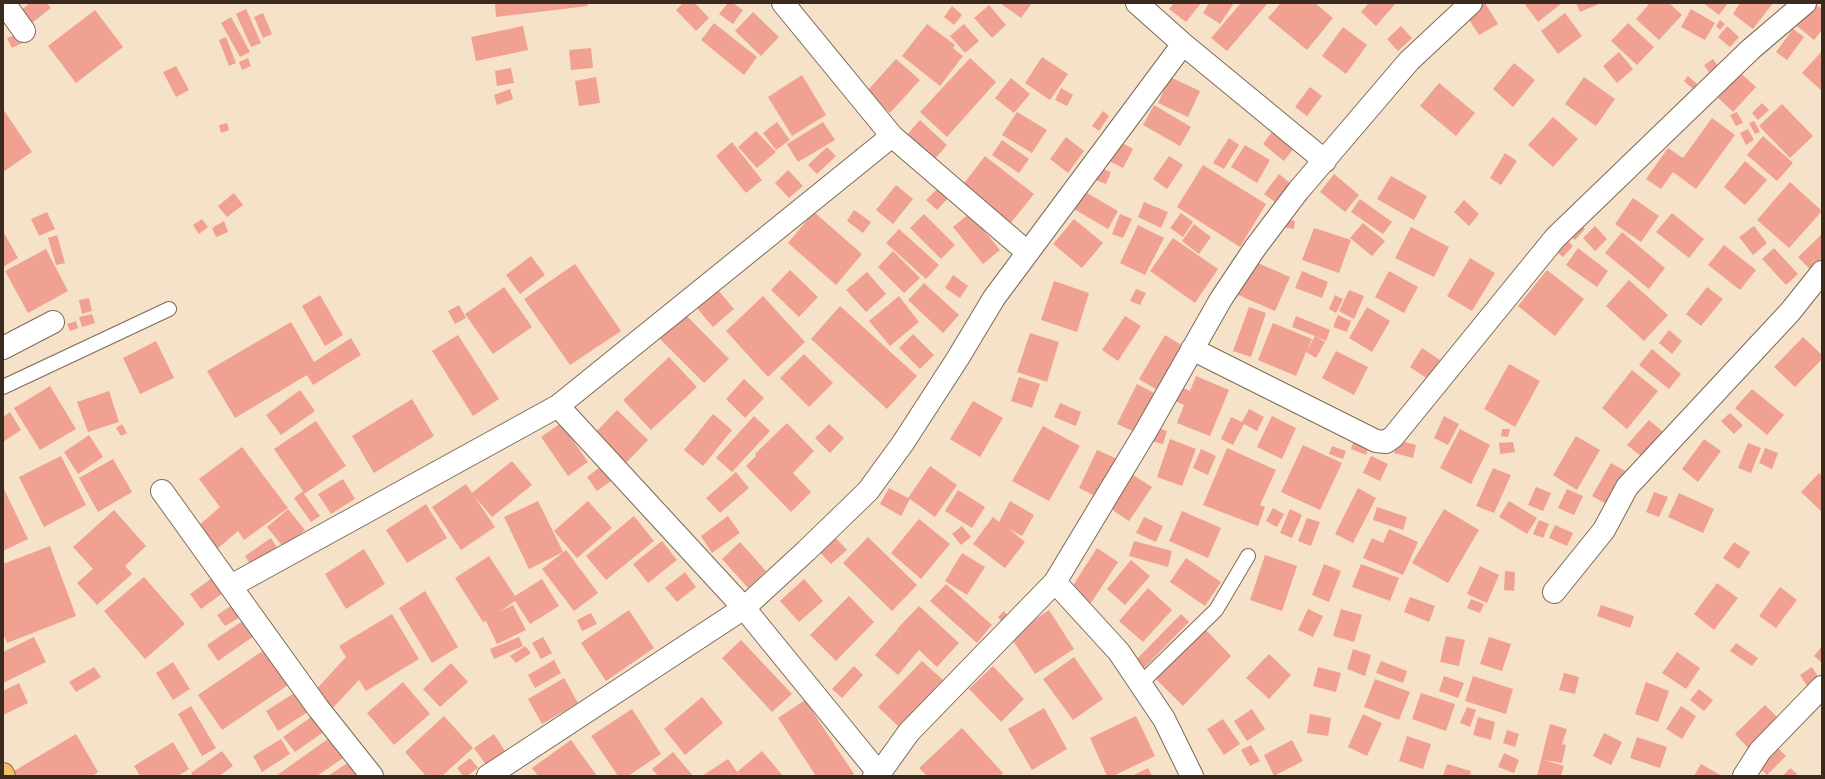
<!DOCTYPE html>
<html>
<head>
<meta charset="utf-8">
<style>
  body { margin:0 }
  #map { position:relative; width:1825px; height:779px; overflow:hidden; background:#f6e2c9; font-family:Delius,sans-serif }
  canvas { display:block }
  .frame { position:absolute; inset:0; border:4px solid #3b2a1e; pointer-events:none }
</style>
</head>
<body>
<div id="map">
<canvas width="1825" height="779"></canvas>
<div class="frame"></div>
</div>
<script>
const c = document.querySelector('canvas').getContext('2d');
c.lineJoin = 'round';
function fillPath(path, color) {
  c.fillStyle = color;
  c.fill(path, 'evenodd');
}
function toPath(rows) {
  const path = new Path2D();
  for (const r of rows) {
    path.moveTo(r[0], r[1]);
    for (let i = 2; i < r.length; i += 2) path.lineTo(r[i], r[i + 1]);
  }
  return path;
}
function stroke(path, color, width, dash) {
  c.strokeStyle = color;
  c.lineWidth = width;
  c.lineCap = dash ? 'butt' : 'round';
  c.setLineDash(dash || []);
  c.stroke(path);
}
const building = toPath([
  [30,3,47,3,51,8,32,23,21,10],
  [495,3,587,3,588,6,496,17],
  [683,3,695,3,709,18,696,31,676,10],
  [728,3,733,3,743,10,733,24,719,14],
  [1000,3,1032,3,1021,18],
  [1174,3,1201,3,1186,22,1169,9],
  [1209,3,1234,3,1220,24,1203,13],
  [1241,3,1268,3,1227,51,1211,38],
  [1281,3,1315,3,1333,18,1307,50,1268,18],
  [1369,3,1396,3,1376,26,1361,12],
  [1485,3,1498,24,1479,35,1466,15],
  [1524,3,1562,3,1538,22],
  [1576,3,1601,3,1580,12],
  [1650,3,1669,3,1682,15,1659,40,1636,19],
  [1703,3,1728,3,1719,15],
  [1740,3,1773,3,1753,29,1733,14],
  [1815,4,1822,9,1822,30,1814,40,1797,26],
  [989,5,1006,25,992,38,974,18],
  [952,6,962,15,954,25,944,17],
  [246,9,261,43,251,47,236,14],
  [1691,9,1715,23,1705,40,1681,27],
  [95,10,123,47,76,83,48,46],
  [753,12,779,37,761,56,735,31],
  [263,13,272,34,263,38,254,17],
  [1565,13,1582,36,1558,54,1541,31],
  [231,17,250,52,240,57,221,23],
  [1720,20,1725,24,1720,30,1716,26],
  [714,23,757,57,744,75,701,40],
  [1628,23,1654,47,1637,65,1611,41],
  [927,24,955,45,953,48,963,56,940,86,902,56],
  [964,24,979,41,965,53,950,36],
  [523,26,528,50,476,61,471,37],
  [1401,26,1412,38,1398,51,1387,39],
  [1727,26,1739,37,1730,47,1718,37],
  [1343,27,1367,45,1346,74,1322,56],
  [1793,29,1804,37,1787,60,1776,52],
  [17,34,22,43,12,48,7,38],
  [226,37,236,63,229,66,219,40],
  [591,48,593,68,571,70,569,50],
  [1822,51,1822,91,1802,73],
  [1619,52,1633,69,1617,83,1603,66],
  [1042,57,1068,74,1050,100,1025,83],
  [248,58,251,66,242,70,239,62],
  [970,58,996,82,947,137,920,112],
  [896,59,920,80,890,113,867,91],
  [1713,59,1718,66,1709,72,1704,65],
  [1514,63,1535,80,1513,107,1493,89],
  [176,66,189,90,176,97,163,72],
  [511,68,514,83,497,86,495,71],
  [1737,70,1756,87,1733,112,1714,94],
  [802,75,826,115,792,136,768,97],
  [1688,76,1697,84,1693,89,1684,81],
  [596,77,600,103,579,106,575,81],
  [1170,77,1200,91,1188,117,1158,103],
  [1584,77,1615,99,1596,126,1565,104],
  [1011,78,1030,94,1014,113,995,98],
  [1439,83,1475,113,1456,136,1420,106],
  [1310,87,1322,96,1307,116,1295,107],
  [1061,88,1073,95,1067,106,1055,100],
  [510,89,513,99,497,105,494,95],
  [1762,103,1769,110,1758,120,1752,113],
  [1782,104,1813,136,1790,158,1759,126],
  [1154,105,1191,127,1180,146,1143,125],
  [3,109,32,152,3,172],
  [1103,111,1109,116,1099,131,1092,126],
  [1017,112,1047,130,1032,153,1002,135],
  [1737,112,1743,123,1736,126,1730,115],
  [1553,117,1578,139,1553,167,1528,145],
  [1712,118,1735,135,1696,189,1673,172,1661,189,1646,179,1668,148,1683,158],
  [920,120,947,145,933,161,906,136],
  [1754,121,1760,132,1755,134,1749,123],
  [777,122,790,140,776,150,763,133],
  [823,122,835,140,798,162,787,144],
  [227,123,229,130,221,133,219,125],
  [1275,128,1296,145,1284,161,1263,144],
  [1748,129,1754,140,1746,145,1740,133],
  [756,131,776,152,757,168,738,147],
  [1763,136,1793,163,1777,181,1747,155],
  [1066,137,1084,151,1068,173,1050,159],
  [1229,138,1239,145,1224,169,1213,163],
  [1002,140,1029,159,1019,173,992,155],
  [1117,140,1133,149,1123,168,1107,160],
  [732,142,762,180,746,193,716,156],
  [1245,145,1270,160,1257,183,1231,167],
  [827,147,836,156,817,174,808,165],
  [1505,153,1517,161,1501,185,1490,178],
  [985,156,1034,194,1010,224,962,186],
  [1169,156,1183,165,1167,189,1153,179],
  [1745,161,1767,180,1745,205,1724,187],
  [1092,165,1111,172,1106,184,1088,177],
  [1203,165,1266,204,1240,247,1177,207],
  [788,170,803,186,789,198,775,183],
  [1279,174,1290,183,1275,202,1264,194],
  [1334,174,1359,195,1345,212,1320,192],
  [1391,176,1427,196,1414,220,1377,199],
  [1790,182,1822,211,1789,248,1757,220],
  [896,185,913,199,893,224,876,210],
  [939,187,949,197,937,210,926,200],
  [1082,190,1118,211,1108,229,1072,208],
  [234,193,243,205,227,217,218,206],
  [1633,198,1659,216,1641,242,1615,224],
  [1360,199,1392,222,1383,234,1351,212],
  [1464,200,1479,214,1469,226,1454,212],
  [1144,202,1168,212,1161,228,1138,217],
  [854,210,871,222,863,233,847,221],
  [47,212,55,229,39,236,31,219],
  [814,212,862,254,836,285,788,243],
  [970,213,1000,250,983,264,953,227],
  [1181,213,1193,222,1183,237,1170,228],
  [1672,213,1704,239,1689,258,1656,232],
  [924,214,955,245,941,259,910,228],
  [1120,214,1132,219,1123,238,1112,234],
  [202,219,208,227,199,234,193,225],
  [1074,219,1103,243,1082,268,1053,244],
  [1285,219,1295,221,1294,229,1283,227],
  [224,221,228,232,216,237,212,228],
  [1578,222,1585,229,1575,240,1567,233],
  [1363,223,1385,241,1372,256,1350,238],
  [1194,224,1211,237,1199,254,1182,241],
  [1138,225,1164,238,1145,275,1120,263],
  [1595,226,1607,239,1595,251,1583,238],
  [1754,226,1767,243,1753,255,1739,237],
  [1411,227,1449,247,1434,277,1395,258],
  [1314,228,1351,240,1339,273,1302,260],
  [899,229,939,265,926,279,886,243],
  [3,231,18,258,3,267],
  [1622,232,1665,268,1649,289,1605,253],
  [1822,234,1822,262,1812,271,1798,257],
  [57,235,65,263,56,265,48,238],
  [1173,238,1218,269,1195,303,1150,271],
  [1565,238,1573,246,1563,257,1554,249],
  [1724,245,1756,270,1740,290,1708,265],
  [1578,248,1608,271,1597,287,1566,265],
  [1774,248,1798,274,1786,285,1762,259],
  [46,249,68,291,28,313,5,271],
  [893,251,920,278,904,293,878,267],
  [531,256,545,275,520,294,506,275],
  [1470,258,1495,273,1472,311,1447,296],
  [1251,260,1290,277,1275,311,1236,294],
  [575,264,621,331,570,365,524,299],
  [790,270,818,297,799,317,771,290],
  [1547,270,1584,299,1555,336,1518,306],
  [1302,271,1328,282,1322,298,1295,288],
  [1389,271,1418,287,1404,313,1375,297],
  [867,272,886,294,866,312,846,290],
  [953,275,968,286,960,298,945,288],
  [1629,280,1668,315,1644,341,1606,306],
  [1054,281,1089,293,1077,332,1041,320],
  [924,283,959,315,943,333,908,300],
  [504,287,532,327,493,354,465,314],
  [1707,287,1723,299,1701,326,1686,314],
  [1136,289,1146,293,1140,305,1130,301],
  [718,290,734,309,713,327,697,308],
  [1349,290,1364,296,1354,319,1339,311],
  [320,295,343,335,325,346,302,306],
  [1335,295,1343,299,1336,313,1329,309],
  [763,296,805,342,768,377,726,331],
  [899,296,919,322,890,346,869,321],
  [89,298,92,311,82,314,79,300],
  [459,305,466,318,455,324,448,311],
  [840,306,917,376,887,409,811,339],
  [1249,307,1266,313,1251,357,1233,351],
  [1367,307,1390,321,1372,352,1349,338],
  [683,312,729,359,704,383,658,337],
  [92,314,95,323,82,327,79,317],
  [1338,315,1351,321,1347,332,1333,327],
  [1125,316,1141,326,1118,361,1102,350],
  [1296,316,1330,330,1326,341,1315,336,1325,342,1316,358,1306,352,1296,376,1258,360,1273,323,1312,339,1306,352,1315,336,1292,327],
  [76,321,78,328,70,331,67,324],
  [291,322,314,362,351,338,361,355,313,385,307,375,235,418,207,371],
  [1669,330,1682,341,1672,354,1659,343],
  [1030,333,1059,342,1047,382,1017,372],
  [913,334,934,355,920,369,899,348],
  [458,335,499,399,473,416,432,351],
  [1165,335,1183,346,1157,390,1139,379],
  [1803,337,1822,355,1822,359,1795,387,1774,367],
  [156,341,174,378,140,394,123,358],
  [1422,348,1440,360,1428,379,1410,367],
  [1652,349,1681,374,1669,389,1639,365],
  [1336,351,1368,367,1354,395,1322,378],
  [804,354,833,383,809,407,780,378],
  [669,357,697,387,651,430,623,400],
  [1509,364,1540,381,1515,427,1484,409],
  [1632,370,1658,391,1627,429,1602,408],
  [1196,376,1229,390,1210,436,1177,423,1184,405,1173,400,1179,386,1190,391],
  [1019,377,1040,384,1032,408,1011,401],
  [744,379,764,398,745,418,726,399],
  [1137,384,1156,394,1137,433,1117,424],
  [50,386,76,429,40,450,14,408],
  [1752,389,1784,415,1767,435,1735,408],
  [300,390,315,411,281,435,266,415],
  [109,391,119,422,88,432,77,402],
  [412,399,434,436,374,473,352,436],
  [973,401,1003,418,980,457,950,439],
  [1060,403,1081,412,1076,426,1054,417],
  [1249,409,1264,417,1257,431,1244,424,1233,445,1221,439,1231,417,1242,422],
  [617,410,648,440,625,464,594,434],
  [10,412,21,430,3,442,3,417],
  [1730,413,1743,425,1734,434,1721,421],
  [713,414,732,430,703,466,684,450],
  [754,416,770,431,732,472,716,458],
  [1272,416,1296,428,1282,459,1257,447],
  [1444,416,1459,424,1448,445,1434,438],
  [1649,420,1663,432,1642,457,1627,445],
  [316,421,346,466,304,494,320,516,311,522,294,498,303,491,274,449],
  [561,423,588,462,568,476,541,437],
  [787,423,814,451,793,473,811,492,791,512,746,466,756,456,755,454],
  [122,424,127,433,121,436,116,428],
  [829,424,844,438,830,453,815,438],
  [1043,426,1080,446,1049,501,1012,481],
  [1156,427,1167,431,1163,444,1151,441],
  [1460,429,1490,445,1471,484,1440,468],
  [1502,429,1510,429,1508,437,1501,436],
  [89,435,103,457,78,474,64,452],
  [1576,436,1600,450,1577,490,1553,475],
  [1355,438,1370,444,1366,455,1351,449],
  [1170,439,1196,449,1182,486,1157,477],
  [1704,439,1721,451,1698,482,1682,469],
  [1398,440,1416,445,1413,458,1394,453],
  [1513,442,1515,452,1500,454,1499,443],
  [1748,443,1761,448,1751,473,1738,468],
  [1303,445,1342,463,1320,510,1281,492],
  [1332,446,1346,451,1343,459,1329,454],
  [242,447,288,508,244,540,238,531,216,550,197,527,220,507,199,479],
  [1227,448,1276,470,1260,505,1265,507,1258,526,1203,505],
  [1765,448,1778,453,1772,469,1759,463],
  [1201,449,1216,456,1208,475,1193,468],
  [1097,450,1117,459,1099,498,1079,488],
  [61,456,86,505,44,527,19,477],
  [1371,456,1388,464,1380,481,1363,473],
  [113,459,132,492,98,512,79,478],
  [512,461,532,485,492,517,474,496,495,527,461,550,432,507,466,484,472,493],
  [1611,463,1627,472,1608,505,1592,496],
  [930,466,957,485,935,517,910,499,901,516,880,504,889,488,908,498],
  [600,467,611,481,597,491,587,477],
  [1493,468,1511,475,1494,513,1476,506],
  [736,472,749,488,720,513,706,498],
  [1819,473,1822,476,1822,512,1801,492],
  [1133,475,1152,487,1129,521,1111,509],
  [343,479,355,499,331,514,318,494],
  [3,487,28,539,3,551],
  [1536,487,1551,493,1543,511,1528,505],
  [1358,488,1376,498,1353,543,1335,534],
  [1567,489,1583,496,1574,515,1558,508],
  [958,490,985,507,972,528,945,511],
  [1654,492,1668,497,1659,517,1646,512],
  [1679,493,1714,509,1703,533,1668,517],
  [538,501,563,552,529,569,504,517],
  [588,501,612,528,577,558,554,531],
  [1010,501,1034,515,1022,536,1009,529,1025,542,1005,568,973,544,993,517,999,522],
  [1509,501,1537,518,1527,534,1499,517],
  [426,504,447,538,407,563,386,530],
  [1377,507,1407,517,1403,530,1373,520],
  [1273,508,1284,514,1277,527,1266,521],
  [288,509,305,530,284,548,267,527],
  [1290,509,1302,515,1292,538,1280,533],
  [1444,509,1479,530,1448,583,1412,563],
  [114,510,146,546,125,566,132,574,97,605,77,583,93,569,73,547],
  [1182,511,1221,528,1208,558,1169,541],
  [634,516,654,541,606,580,586,556],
  [728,516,740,533,712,553,701,536],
  [1144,517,1163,526,1156,542,1136,533],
  [1307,518,1320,522,1311,546,1298,541],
  [919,519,950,544,921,579,891,553],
  [1539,520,1549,524,1543,538,1533,534],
  [1555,525,1573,533,1567,546,1549,538],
  [962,526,971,537,961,545,952,534],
  [1389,529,1418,542,1403,575,1363,558,1372,538,1383,543],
  [833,535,847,550,831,564,817,549],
  [868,537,917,585,892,611,843,563],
  [271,538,278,549,252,567,245,556],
  [662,541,677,560,648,583,633,564],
  [1134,541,1172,551,1168,567,1129,556],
  [740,542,766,571,748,588,722,559],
  [1734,542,1750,552,1739,569,1723,558],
  [50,546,76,616,7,643,3,633,3,564],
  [1097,548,1118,562,1091,603,1070,590],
  [364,549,385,584,346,609,325,574],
  [566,550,598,593,574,611,542,569],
  [962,553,985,567,967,595,945,581],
  [1265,555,1297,566,1282,611,1250,600],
  [489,556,515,596,542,579,559,606,530,624,515,601,499,612,513,605,526,630,497,644,486,621,483,622,455,578],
  [1186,558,1221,582,1205,606,1170,582],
  [1131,560,1150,576,1125,605,1107,589],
  [1324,564,1341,571,1329,602,1312,595],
  [1361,564,1399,578,1390,601,1352,587],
  [1480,566,1499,575,1487,603,1467,594],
  [1505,571,1515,572,1514,591,1504,590],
  [685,572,696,587,677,602,665,588],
  [144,577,185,624,145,659,104,611],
  [212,578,223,593,201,609,190,594],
  [804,579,823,601,799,622,780,601],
  [1717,583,1738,598,1714,630,1694,614],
  [946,584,992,625,977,643,930,601],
  [1780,587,1797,600,1776,628,1759,616],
  [1148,588,1172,610,1143,642,1119,621],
  [425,591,458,647,432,663,399,608],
  [849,596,874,622,836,661,810,635],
  [1410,597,1435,606,1429,622,1404,612],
  [1471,599,1484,604,1480,613,1467,608],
  [234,604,242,616,225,626,217,615],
  [1601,605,1634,616,1630,628,1597,616],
  [919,606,959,643,937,667,919,650,898,675,875,655,897,630,902,635,897,629],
  [1308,609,1323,616,1313,637,1298,630],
  [1341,609,1362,615,1354,642,1333,636],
  [629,610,654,648,606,681,581,643],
  [1049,610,1074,649,1035,674,1010,636],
  [1004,611,1009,618,1003,623,998,617],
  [591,613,597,624,582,631,577,620],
  [392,614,419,659,366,691,359,680,329,712,311,695,346,657,339,646],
  [1181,614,1189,622,1140,672,1132,664],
  [244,620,254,636,218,661,207,645],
  [1204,628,1231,656,1183,706,1155,678],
  [1446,636,1465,640,1459,666,1440,662],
  [34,637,46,662,3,683,3,652],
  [519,637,523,646,494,659,490,649],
  [543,637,552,653,541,659,532,643],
  [1489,637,1511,644,1502,671,1480,664],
  [741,640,792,694,772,712,722,658],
  [1736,643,1758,658,1752,666,1730,651],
  [525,646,531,653,516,663,510,656],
  [1822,646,1822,663,1814,656],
  [1353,649,1371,655,1365,676,1347,669],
  [264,650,288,685,222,730,198,695],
  [1677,652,1700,668,1686,689,1662,673],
  [1269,654,1291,675,1269,699,1246,678],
  [1074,657,1103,699,1073,720,1043,679],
  [554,660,561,673,535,688,528,675],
  [922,661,943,680,899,727,878,707],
  [1381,661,1407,671,1403,683,1376,673],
  [173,662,190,689,173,700,156,673],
  [451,663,468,682,440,707,423,689],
  [854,666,863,675,842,698,832,689],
  [993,666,1024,699,1001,722,969,689],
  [94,667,101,677,76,692,69,682],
  [1318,667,1341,673,1336,692,1313,686],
  [1812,667,1821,681,1809,689,1800,675],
  [1564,673,1579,677,1575,694,1559,690],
  [1444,676,1464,683,1458,698,1439,691],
  [1473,676,1513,689,1506,714,1465,701],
  [564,678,578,703,542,724,528,699],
  [1375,679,1410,692,1399,720,1364,707],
  [403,682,430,714,394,745,367,713],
  [1646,682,1669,691,1658,722,1635,714],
  [19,683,28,703,3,715,3,691],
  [1699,689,1713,700,1704,711,1690,700],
  [296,692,308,712,278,731,266,711],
  [1421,693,1455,704,1446,731,1412,719],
  [702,697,723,723,685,755,664,729],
  [805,700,854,774,851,776,816,776,778,718],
  [1765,705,1782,722,1751,751,1735,734],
  [191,706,216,748,202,756,178,714],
  [1681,706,1696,716,1682,739,1666,729],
  [1467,707,1476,710,1470,727,1460,723],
  [1044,708,1067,749,1032,770,1008,729],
  [632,709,661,754,628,776,618,776,591,736],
  [1252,709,1265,729,1247,741,1234,721],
  [1310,714,1331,718,1328,736,1307,733],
  [1363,714,1382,723,1367,756,1348,747],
  [314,715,325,731,295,752,283,737],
  [444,716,473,748,442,776,426,776,405,752],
  [1136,716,1155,756,1113,776,1107,776,1090,738],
  [1478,717,1495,722,1491,740,1473,735],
  [1223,719,1240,744,1224,755,1207,729],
  [1550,724,1567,729,1562,744,1566,745,1562,763,1544,760,1564,766,1561,776,1537,776],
  [962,728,1003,773,1000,776,927,776,919,768],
  [1507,730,1519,734,1515,747,1503,743],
  [1604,733,1622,742,1611,765,1593,756],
  [76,734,98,772,92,776,17,776,14,771],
  [494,734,505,751,486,765,474,748],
  [332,736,346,756,317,776,276,776],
  [1407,736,1431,744,1423,769,1399,761],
  [1637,737,1667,747,1660,768,1630,758],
  [281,739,290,754,262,772,253,756],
  [571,740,597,776,538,776,532,768],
  [1292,740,1303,761,1274,776,1264,755],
  [173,742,189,769,178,776,140,776,134,766],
  [1774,744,1786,756,1767,775,1755,764],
  [1251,745,1260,761,1250,766,1241,750],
  [222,751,233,766,219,776,193,776,191,773],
  [762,751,783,776,740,776,737,772,739,776,702,776,728,759,737,772],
  [673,752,693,776,658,776,652,769],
  [1504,753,1519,760,1514,773,1498,767],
  [470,758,478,768,467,776,463,776,457,768],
  [349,762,358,776,328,776],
  [1447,764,1471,771,1470,776,1443,776],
  [1701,764,1722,776,1694,776],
  [1148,768,1152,776,1132,776],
  [1790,768,1797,774,1795,776,1783,776]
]);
const service = toPath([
  [3,387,169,309],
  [1140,684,1216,610,1248,556]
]);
const minor = toPath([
  [4,3,24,31],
  [783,3,892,136,1027,252],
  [1137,3,1183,44,1325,161],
  [3,348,53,322],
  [1192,349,1376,441,1386,442,1393,437,1555,238,1751,49,1805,3],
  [558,406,744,608,881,776],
  [162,491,318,708,372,776],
  [1055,582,1119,652,1164,719,1192,776],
  [231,586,558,406,892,136],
  [1554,592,1604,530,1627,487,1790,312,1822,272],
  [488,776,744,608,806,551,868,491,903,443,958,358,994,298,1183,44],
  [874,776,879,774,909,732,1055,582,1146,431,1221,299,1255,248,1298,191,1409,61,1471,3],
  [1744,776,1760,751,1822,687]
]);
const trunk = toPath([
  [3,774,4,776]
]);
fillPath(building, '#f0a191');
stroke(service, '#7c6a5a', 16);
stroke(minor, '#7c6a5a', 24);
stroke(trunk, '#7c6a5a', 24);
stroke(service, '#fff', 14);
stroke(minor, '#fff', 22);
stroke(trunk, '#f7bf6c', 22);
</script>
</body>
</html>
